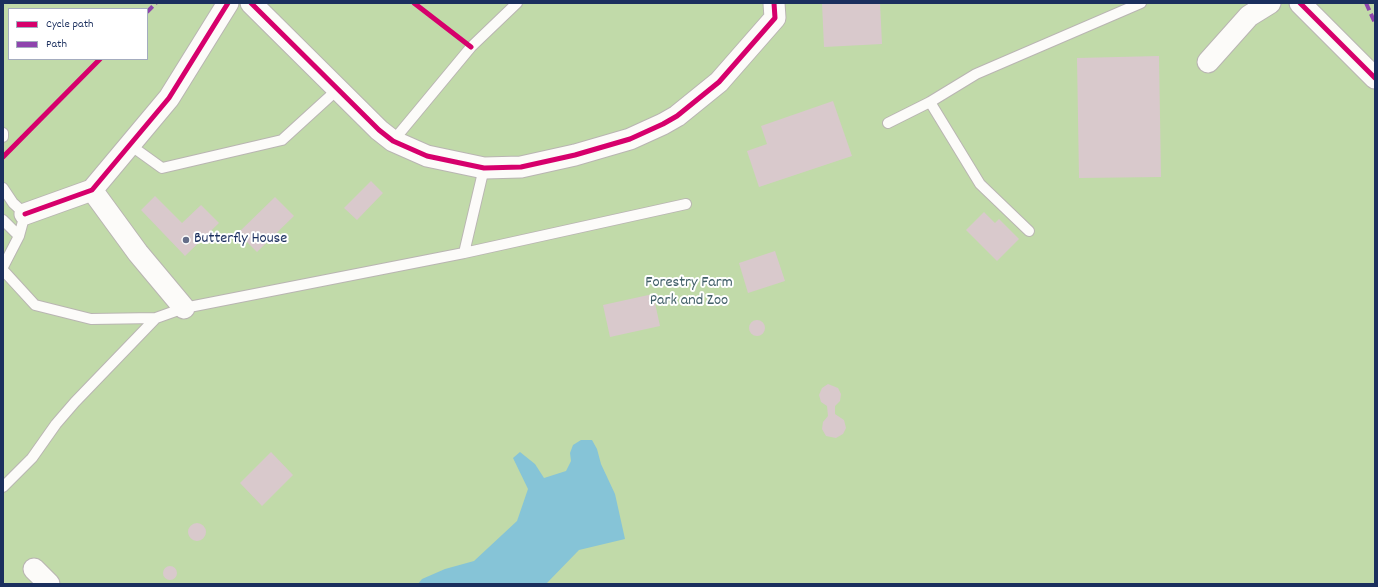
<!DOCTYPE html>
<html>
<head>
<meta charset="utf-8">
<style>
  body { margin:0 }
  #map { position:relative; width:1378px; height:587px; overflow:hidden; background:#eee4d8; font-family:Dekko,sans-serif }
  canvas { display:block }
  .frame { position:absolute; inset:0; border:4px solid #1b2f5e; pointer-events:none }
  .legend { position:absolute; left:8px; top:8px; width:140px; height:52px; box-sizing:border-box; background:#fff; border:1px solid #a4acbf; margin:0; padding:5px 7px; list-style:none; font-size:12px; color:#1b2f5e }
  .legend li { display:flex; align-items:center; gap:8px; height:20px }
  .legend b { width:20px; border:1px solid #a4acbf }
</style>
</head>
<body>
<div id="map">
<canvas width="1378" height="587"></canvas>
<div class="frame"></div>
<ul class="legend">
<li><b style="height:5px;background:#d6006c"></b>Cycle path</li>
<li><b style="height:5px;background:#8e44ad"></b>Path</li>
</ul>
</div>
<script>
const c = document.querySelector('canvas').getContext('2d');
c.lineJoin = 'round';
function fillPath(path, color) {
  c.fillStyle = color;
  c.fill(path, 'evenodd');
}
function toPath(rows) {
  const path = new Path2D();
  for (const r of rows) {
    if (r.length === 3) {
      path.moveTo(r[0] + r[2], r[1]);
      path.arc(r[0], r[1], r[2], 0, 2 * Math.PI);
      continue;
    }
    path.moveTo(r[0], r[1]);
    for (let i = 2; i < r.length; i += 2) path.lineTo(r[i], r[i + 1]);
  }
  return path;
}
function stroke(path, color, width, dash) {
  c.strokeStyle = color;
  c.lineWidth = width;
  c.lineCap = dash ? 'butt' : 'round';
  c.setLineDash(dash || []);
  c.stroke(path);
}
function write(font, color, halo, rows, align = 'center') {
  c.font = font + ' Dekko,sans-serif';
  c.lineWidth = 4;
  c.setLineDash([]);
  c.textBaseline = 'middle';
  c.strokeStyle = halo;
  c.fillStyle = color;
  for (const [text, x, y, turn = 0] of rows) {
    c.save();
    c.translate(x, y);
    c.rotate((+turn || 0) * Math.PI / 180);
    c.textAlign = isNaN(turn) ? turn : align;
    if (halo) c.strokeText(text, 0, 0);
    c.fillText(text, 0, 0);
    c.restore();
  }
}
const green = toPath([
  [3,3,1375,3,1375,584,3,584],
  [9,9,147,9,147,59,9,59]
]);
const water = toPath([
  [581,440,592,440,597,449,601,464,615,494,625,539,579,550,546,584,418,584,422,579,445,569,474,561,517,521,528,489,513,458,520,452,535,464,544,478,566,471,571,461,570,453,573,445]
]);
const building = toPath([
  [822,3,880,3,882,44,824,47],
  [1159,56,1161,177,1079,178,1077,58],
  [833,101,852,156,759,187,747,151,767,144,761,126],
  [371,181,383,193,357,220,344,208],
  [155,196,182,223,201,205,219,223,185,256,141,210],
  [275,197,294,216,257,252,238,233],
  [984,212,995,223,999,219,1019,239,997,261,966,230],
  [775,251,785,281,748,293,739,263],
  [653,294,660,326,610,337,603,305],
  [757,328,8],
  [828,384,838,388,841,394,840,401,835,406,835,414,844,420,846,428,843,434,836,438,826,436,822,429,823,422,828,416,827,406,821,402,819,395,822,388],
  [271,452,293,475,262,506,240,483],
  [197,532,9],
  [170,573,7]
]);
const service = toPath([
  [930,102,980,184,1029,231],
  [888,123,930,102,976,74,1141,3],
  [3,133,3,137],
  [393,141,471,47,517,3],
  [130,145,162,168,282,140,338,89],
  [3,188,13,203,25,214,19,236,3,267],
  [3,220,19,236],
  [464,253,484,168],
  [3,270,35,305,91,319,156,318,184,308,464,253,686,204],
  [3,487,32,458,56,424,75,402,156,318]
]);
const minor = toPath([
  [251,3,379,130,393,141,427,156,484,168,521,167,575,155,630,139,663,124,677,116,719,82,775,18,774,3],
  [1300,3,1375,78],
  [1208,62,1249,16,1270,3],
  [92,190,138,253,184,308],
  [25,214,92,190,169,98,228,3],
  [34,569,49,584]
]);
const quiet = toPath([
  [1366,3,1375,23],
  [147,12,156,3]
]);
const cycleway = toPath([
  [251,3,379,130,393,141,427,156,484,168,521,167,575,155,630,139,663,124,677,116,719,82,775,18,774,3],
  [414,3,471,47],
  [1300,3,1375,78],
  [3,157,100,59],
  [25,214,92,190,169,98,228,3]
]);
const markers = [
  [186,240,4,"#656e89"]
];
const poiNames = [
  ["Butterfly House",194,240]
];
const parkNames = [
  ["Forestry Farm",689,284],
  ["Park and Zoo",689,302]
];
fillPath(green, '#c1daa9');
fillPath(water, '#86c4d7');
fillPath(building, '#d9c9cc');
stroke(service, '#b9b5b2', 12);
stroke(minor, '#b9b5b2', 23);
stroke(service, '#fcfbf9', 10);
stroke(minor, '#fcfbf9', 21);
stroke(quiet, '#8e44ad', 4, [8, 4]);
stroke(cycleway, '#d6006c', 5);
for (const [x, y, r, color] of markers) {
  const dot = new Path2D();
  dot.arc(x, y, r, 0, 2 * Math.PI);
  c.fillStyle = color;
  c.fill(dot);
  stroke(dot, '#fff', 1.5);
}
write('16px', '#1b2f5e', '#fff', poiNames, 'left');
write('16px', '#426069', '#fff', parkNames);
</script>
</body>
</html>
